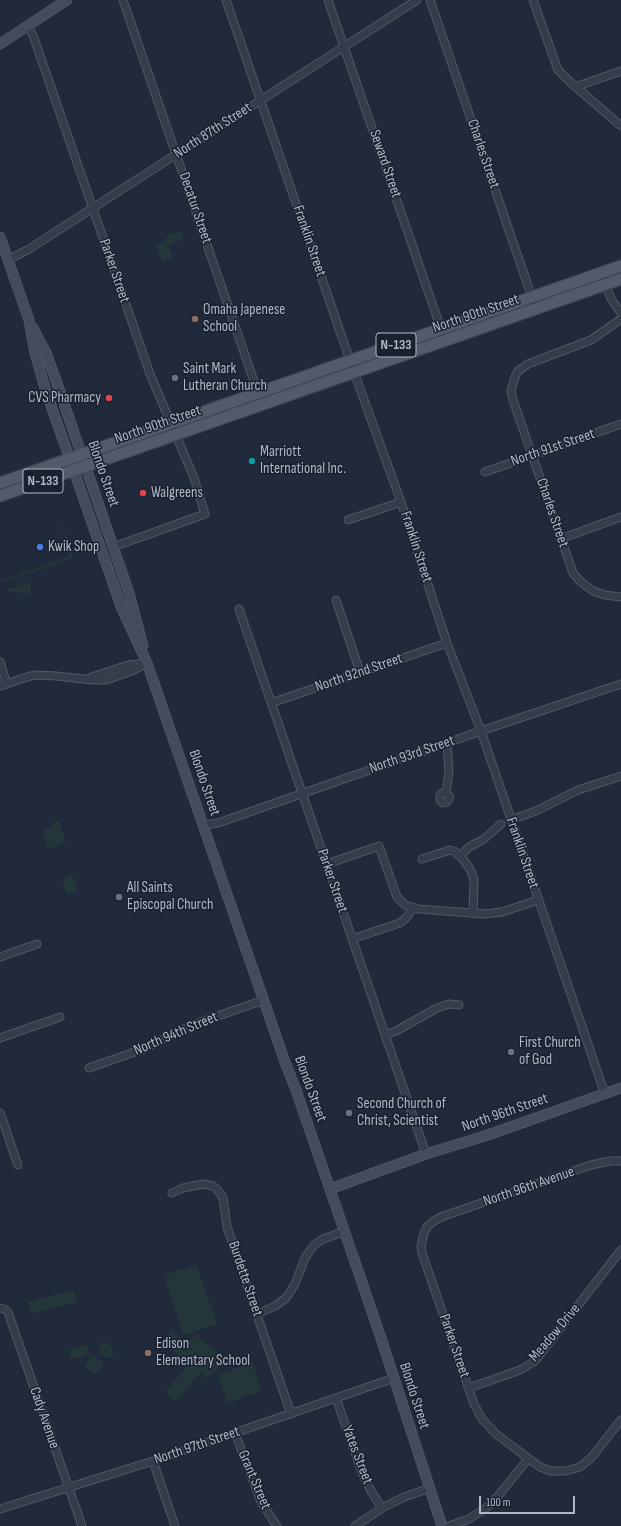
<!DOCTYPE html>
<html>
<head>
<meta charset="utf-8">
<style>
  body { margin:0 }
  #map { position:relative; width:621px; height:1526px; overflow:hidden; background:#212a3a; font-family:"Sofia Sans Condensed",sans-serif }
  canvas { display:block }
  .scale { position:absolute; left:479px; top:1496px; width:96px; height:18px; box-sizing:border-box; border:2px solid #b0b7c6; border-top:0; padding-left:5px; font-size:12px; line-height:14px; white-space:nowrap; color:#b0b7c6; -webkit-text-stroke:3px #1a212f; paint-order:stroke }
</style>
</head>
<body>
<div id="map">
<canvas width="621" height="1526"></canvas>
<div class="scale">100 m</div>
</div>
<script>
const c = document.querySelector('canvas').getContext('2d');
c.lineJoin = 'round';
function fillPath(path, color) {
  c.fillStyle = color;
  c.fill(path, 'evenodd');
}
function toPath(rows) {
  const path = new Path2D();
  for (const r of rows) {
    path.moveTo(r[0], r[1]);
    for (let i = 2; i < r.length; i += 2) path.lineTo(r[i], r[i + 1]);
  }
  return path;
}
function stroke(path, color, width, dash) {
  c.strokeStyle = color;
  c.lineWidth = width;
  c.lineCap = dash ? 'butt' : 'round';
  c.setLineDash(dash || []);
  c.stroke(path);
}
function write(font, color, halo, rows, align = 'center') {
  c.font = font + ' "Sofia Sans Condensed",sans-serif';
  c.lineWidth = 3;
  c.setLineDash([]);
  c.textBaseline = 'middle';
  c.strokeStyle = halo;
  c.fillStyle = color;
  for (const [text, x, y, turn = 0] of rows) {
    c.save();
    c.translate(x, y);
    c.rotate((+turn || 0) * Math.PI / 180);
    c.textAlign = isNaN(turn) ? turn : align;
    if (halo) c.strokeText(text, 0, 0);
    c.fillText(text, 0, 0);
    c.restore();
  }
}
const green = toPath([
  [180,232,183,233,183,239,169,245,168,247,172,254,172,258,162,263,156,244,164,241,169,234],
  [60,522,61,522,72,553,71,558,68,560,5,582,5,580,68,557,69,552],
  [30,582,31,589,29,594,8,591,8,589],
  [59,821,66,843,48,849,43,830,54,826,53,822],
  [72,875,78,891,68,894,66,893,62,880,63,878],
  [196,1264,217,1324,184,1335,164,1275],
  [74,1290,77,1302,31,1314,28,1302],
  [172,1331,187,1344,195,1334,225,1360,208,1379,201,1372,176,1402,165,1392,188,1365,163,1342],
  [102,1342,108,1343,113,1349,113,1357,104,1357,100,1354,98,1350],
  [87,1344,90,1353,72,1359,69,1351],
  [93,1355,104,1364,95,1375,84,1366],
  [252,1362,262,1391,228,1403,218,1374]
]);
const street = toPath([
  [123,0,258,393],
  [226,0,354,372,401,502,447,643,481,731,605,1094],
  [328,0,441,329],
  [430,0,536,309],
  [533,0,558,70,568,80,621,126],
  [28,26,34,38,150,374,194,478,205,514,113,547],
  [575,87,621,71],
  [8,260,29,249,130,184,417,0],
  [602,273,611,299,621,313],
  [621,319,591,340,528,364,518,371,515,377,511,391,513,400,573,573,581,582,593,591,605,595,621,597],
  [485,472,621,424],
  [348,520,401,502],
  [560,539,621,517],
  [336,600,360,672],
  [239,609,426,1154],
  [0,662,7,684],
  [89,678,128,665,147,663],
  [0,686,30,676,38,675,56,676,94,680,106,680,132,671,147,663],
  [271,703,447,643],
  [446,793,442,793,440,796,440,800,443,803,447,802,450,797,446,793,449,771,447,743],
  [510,820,536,811,578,790,621,776],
  [203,825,218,823,481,731,621,684],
  [460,856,469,847,484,839,501,824],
  [422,859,450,850,454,851,462,858,470,869,474,879,473,914],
  [327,864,379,846,397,897,405,905,418,909,485,914,502,912,538,900],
  [352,939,400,923,407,917,413,907],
  [0,957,37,944],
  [385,1035,396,1031,437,1008,449,1004,459,1005],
  [0,1038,60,1017],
  [89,1068,143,1049,192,1025,264,1000],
  [0,1113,18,1165],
  [621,1161,610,1161,591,1165,441,1217,434,1221,427,1227,424,1233,421,1246,422,1253,474,1404,482,1419,496,1434,540,1467,551,1471,566,1471,580,1467,591,1458,621,1420],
  [172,1193,183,1188,203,1184,213,1186,217,1189,223,1198,227,1227,291,1414],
  [0,1308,4,1309,8,1312,82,1526],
  [257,1314,275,1306,286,1298,295,1284,305,1258,314,1245,323,1239,345,1231],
  [469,1388,520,1370,535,1361,621,1250],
  [336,1398,361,1470,371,1491,382,1508],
  [235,1433,261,1502,277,1526],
  [153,1461,175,1526],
  [0,1509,153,1461,394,1378],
  [355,1526,382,1508,404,1497,430,1488],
  [449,1526,469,1519,486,1508,498,1496,528,1459]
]);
const secondary = toPath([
  [0,44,67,0],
  [0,237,29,320,35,353,45,388,122,609,147,663,285,1062,296,1090,381,1338,442,1526],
  [33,328,46,353,58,386,129,593,143,646],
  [330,1189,426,1154,488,1135,621,1088]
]);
const primary = toPath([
  [0,483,621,266],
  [0,496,621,279]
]);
const markers = [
  [195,319,4,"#8d6e63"],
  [175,378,4,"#6b7280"],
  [109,398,4,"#e0444e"],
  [252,461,4,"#0f9aa8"],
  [143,493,4,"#e0444e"],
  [40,547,4,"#3f7fe0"],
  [119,897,4,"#6b7280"],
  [511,1052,4,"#6b7280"],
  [349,1113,4,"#6b7280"],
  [148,1353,4,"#8d6e63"]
];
const shields = [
  [396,345,40],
  [43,481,40]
];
const shieldNames = [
  ["N-133",396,345],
  ["N-133",43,481]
];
const streetNames = [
  ["North 87th Street",213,131,-33],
  ["Charles Street",483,154,71],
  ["Seward Street",385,164,71],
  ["Decatur Street",195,208,71],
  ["Franklin Street",309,241,71],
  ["Parker Street",114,271,71],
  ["North 90th Street",476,314,-19],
  ["North 90th Street",158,425,-19],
  ["North 91st Street",553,448,-19],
  ["Blondo Street",103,474,71],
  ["Charles Street",552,513,71],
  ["Franklin Street",416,547,72],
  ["North 92nd Street",359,673,-19],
  ["North 93rd Street",412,755,-19],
  ["Blondo Street",204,783,71],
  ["Franklin Street",522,853,71],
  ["Parker Street",332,881,71],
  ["North 94th Street",176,1034,-23],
  ["Blondo Street",310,1089,70],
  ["North 96th Street",505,1113,-19],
  ["North 96th Avenue",529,1187,-19],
  ["Burdette Street",245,1279,71],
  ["Meadow Drive",555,1333,-50],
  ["Parker Street",454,1346,71],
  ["Blondo Street",414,1396,72],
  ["Cady Avenue",44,1418,71],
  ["North 97th Street",197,1446,-19],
  ["Yates Street",357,1455,69],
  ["Grant Street",254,1480,67]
];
const poiNames = [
  ["Omaha Japenese",203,310],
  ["School",203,327],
  ["Saint Mark",183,369],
  ["Lutheran Church",183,386],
  ["CVS Pharmacy",101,398,"right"],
  ["Marriott",260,452],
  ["International Inc.",260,469],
  ["Walgreens",151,493],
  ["Kwik Shop",48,547],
  ["All Saints",127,888],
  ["Episcopal Church",127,905],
  ["First Church",519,1043],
  ["of God",519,1060],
  ["Second Church of",357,1104],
  ["Christ, Scientist",357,1121],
  ["Edison",156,1344],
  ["Elementary School",156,1361]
];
fillPath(green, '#23373b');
stroke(street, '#505765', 9);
stroke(secondary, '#505765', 11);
stroke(primary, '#3e4553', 13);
stroke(street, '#353c4a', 7);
stroke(secondary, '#434b5d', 9);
stroke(primary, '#535b6a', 11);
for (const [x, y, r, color] of markers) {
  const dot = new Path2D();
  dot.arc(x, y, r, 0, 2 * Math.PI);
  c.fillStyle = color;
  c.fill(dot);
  stroke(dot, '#1a212f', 1.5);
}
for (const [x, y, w] of shields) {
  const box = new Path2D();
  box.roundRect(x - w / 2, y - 12, w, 24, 3);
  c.fillStyle = '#1a212f';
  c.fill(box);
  stroke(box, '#b0b7c6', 1);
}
write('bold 14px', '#b0b7c6', null, shieldNames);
write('15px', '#b0b7c6', '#1a212f', streetNames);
write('15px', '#b0b7c6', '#1a212f', poiNames, 'left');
</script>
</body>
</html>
